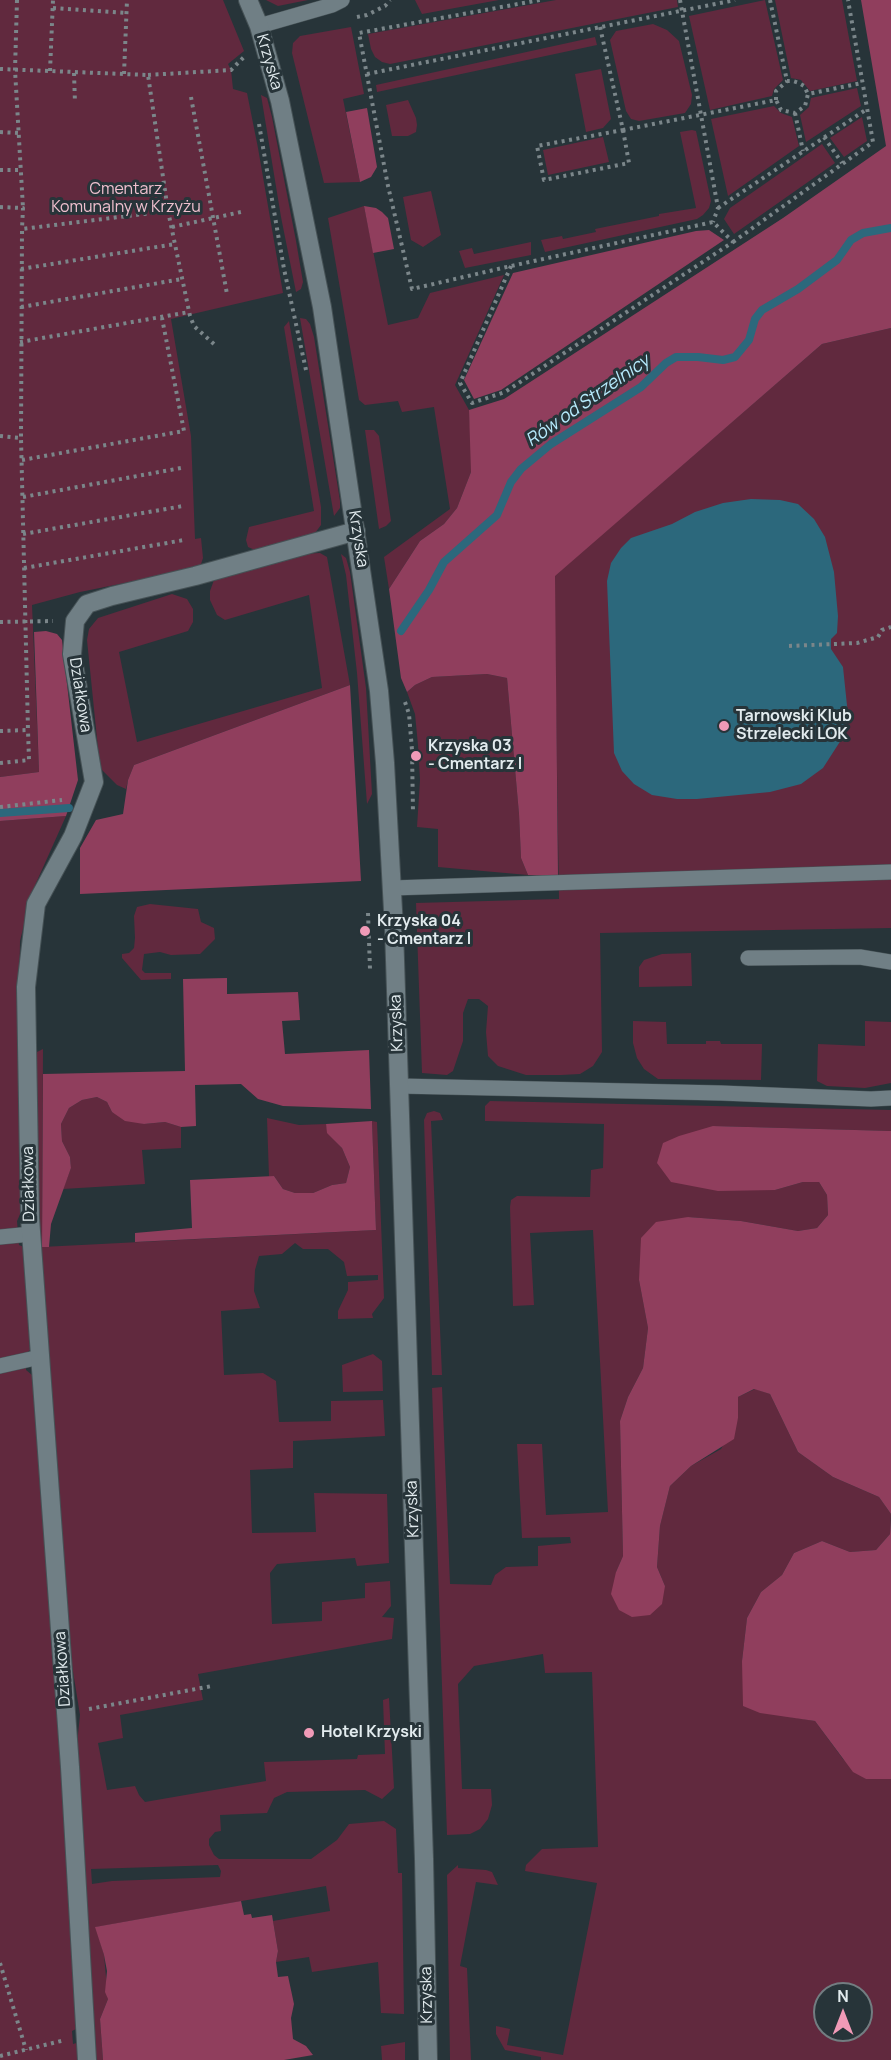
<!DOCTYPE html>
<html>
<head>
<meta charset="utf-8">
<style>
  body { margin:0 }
  #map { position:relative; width:891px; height:2060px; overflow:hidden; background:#273439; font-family:Manrope,sans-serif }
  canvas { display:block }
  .north { position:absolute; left:813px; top:1982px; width:60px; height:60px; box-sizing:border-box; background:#273439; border:2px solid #727d81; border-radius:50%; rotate:0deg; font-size:16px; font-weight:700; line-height:24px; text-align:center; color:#e2ebee }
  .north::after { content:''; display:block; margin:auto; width:21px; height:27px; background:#f09ab7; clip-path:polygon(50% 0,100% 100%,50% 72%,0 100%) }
</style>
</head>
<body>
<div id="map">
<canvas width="891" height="2060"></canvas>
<div class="north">N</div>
</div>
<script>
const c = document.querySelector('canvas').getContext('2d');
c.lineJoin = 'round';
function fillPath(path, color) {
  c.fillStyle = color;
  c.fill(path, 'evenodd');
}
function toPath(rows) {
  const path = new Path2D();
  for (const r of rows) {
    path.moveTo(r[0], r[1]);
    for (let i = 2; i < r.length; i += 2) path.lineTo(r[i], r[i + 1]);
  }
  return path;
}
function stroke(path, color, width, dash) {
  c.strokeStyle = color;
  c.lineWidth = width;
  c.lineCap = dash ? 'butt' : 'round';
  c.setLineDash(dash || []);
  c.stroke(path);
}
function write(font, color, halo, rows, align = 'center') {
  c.font = font + ' Manrope,sans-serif';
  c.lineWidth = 6;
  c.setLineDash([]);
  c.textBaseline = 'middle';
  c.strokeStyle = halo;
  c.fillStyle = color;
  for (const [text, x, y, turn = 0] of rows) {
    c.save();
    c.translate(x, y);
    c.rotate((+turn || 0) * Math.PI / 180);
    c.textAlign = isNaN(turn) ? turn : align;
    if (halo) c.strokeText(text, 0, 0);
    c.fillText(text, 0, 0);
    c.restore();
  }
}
const green = toPath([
  [0,0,223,0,244,51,228,64,231,70,233,89,247,93,258,148,283,293,171,319,191,436,195,539,201,538,203,558,201,564,194,569,80,592,32,605,39,772,0,777],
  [266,0,308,0,278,6],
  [415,0,499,0,422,14],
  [556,0,677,0,678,7,390,64,382,62,375,57,371,49,368,34],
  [765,0,783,80,774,89,772,96,710,110,689,16],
  [775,0,842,0,857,81,810,91,801,80,791,78],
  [653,24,667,30,679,41,692,95,691,104,685,113,639,121,631,119,626,111,610,40,616,31],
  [351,27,364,94,343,99,360,182,324,183,292,53,293,43,300,36],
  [595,37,597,45,377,92,376,85],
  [601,69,611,119,603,128,586,132,575,74],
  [857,88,861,106,806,142,800,115,809,107,811,98],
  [261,95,267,98,272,117,296,241,303,282,301,289,296,292,281,217],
  [408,100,416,118,417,125,416,132,408,136,392,136,386,105],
  [774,106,781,113,792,117,799,146,728,196,711,119],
  [862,117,867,141,844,157,830,138],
  [692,130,696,131,711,201,709,208,703,215,697,219,545,252,541,240,562,236,563,239,596,232,595,229,659,216,659,214,696,208,680,132],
  [603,137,609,162,548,175,543,150],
  [822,144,835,163,734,234,724,219,730,208],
  [431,191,441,235,423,247,411,240,403,197],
  [364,206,388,325,418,318,430,293,504,275,455,385,469,410,471,443,471,472,457,508,444,524,420,541,389,589,384,557,450,509,434,407,402,412,398,401,365,405,359,400,328,218],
  [531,242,531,255,465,268,459,251,472,248,474,254],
  [300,318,306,319,310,324,314,337,340,501,340,508,334,516],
  [289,321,321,507,321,525,315,533,272,546,255,550,248,547,246,540,249,527,314,511,284,327],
  [891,328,891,928,600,933,602,1052,593,1066,580,1074,561,1075,526,1075,498,1066,488,1056,486,1032,488,1006,479,999,468,999,463,1013,463,1041,453,1071,447,1075,422,1073,416,903,559,899,554,576,822,344],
  [365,430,374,430,379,436,391,521,386,526,379,529],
  [320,553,327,557,350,685,134,765,128,780,126,789,117,785,100,768,87,640,89,629,98,618,172,594,187,599,193,609,193,622,188,631,119,652,137,742,322,688,309,595,225,620,217,615,210,600,210,591,214,580,301,554],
  [341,554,346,558,350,572,366,688,372,794,367,804,357,673,346,575],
  [487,674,507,678,519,814,521,858,528,875,438,867,438,829,417,827,420,780,418,745,415,714,407,692,415,685,432,677],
  [66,816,32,892,20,941,18,1061,22,1210,17,1221,19,1245,24,1247,30,1350,26,1354,26,1370,32,1375,34,1392,56,1681,78,2028,72,2031,73,2044,80,2042,81,2060,0,2060,0,821],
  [150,904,198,909,201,922,214,928,215,939,200,954,171,955,160,952,144,954,142,970,145,973,171,973,171,979,141,980,122,958,122,954,129,953,134,948,135,938,134,916,137,907],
  [691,953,692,986,639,987,639,967,644,960,662,954],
  [633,1021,666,1022,667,1044,706,1044,706,1041,720,1041,721,1044,762,1044,761,1080,658,1079,644,1069,637,1058,633,1043],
  [865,1021,891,1022,891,1083,865,1088,827,1086,817,1081,818,1044,865,1046],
  [43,1049,42,1247,376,1230,372,1121,377,1122,384,1298,372,1314,373,1318,338,1319,338,1311,348,1290,348,1282,378,1280,378,1275,347,1276,344,1262,328,1249,303,1249,295,1243,282,1254,259,1256,255,1270,254,1291,260,1308,221,1311,224,1375,263,1373,276,1381,279,1422,331,1421,331,1401,383,1400,385,1436,293,1441,293,1468,250,1470,252,1533,316,1532,314,1493,387,1494,389,1563,357,1566,355,1558,277,1564,270,1573,272,1624,322,1621,322,1602,365,1598,365,1583,390,1581,391,1606,382,1617,394,1618,392,1639,198,1674,203,1700,120,1715,123,1738,98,1743,107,1790,135,1786,139,1795,145,1802,266,1781,264,1762,357,1759,358,1755,385,1754,383,1700,389,1698,394,1788,382,1799,365,1790,287,1792,274,1798,267,1813,220,1815,221,1831,215,1832,209,1839,209,1845,214,1855,219,1859,311,1859,337,1840,349,1824,384,1821,396,1829,398,1873,402,1873,404,2014,381,2013,378,1962,312,1972,309,1957,276,1962,278,1951,273,1921,330,1911,326,1886,96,1927,104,1955,108,1999,100,2019,103,2060,95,2060,77,1744,80,1715,71,1659,38,1244,35,1053],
  [218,1865,221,1871,220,1877,112,1881,92,1884,91,1869],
  [97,1097,107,1102,112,1112,144,1124,165,1122,181,1127,181,1148,142,1150,145,1184,63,1189,71,1168,70,1157,62,1141,61,1124,69,1108,82,1100],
  [490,1101,891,1110,891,1131,713,1126,775,1190,803,1182,819,1182,827,1195,828,1215,817,1228,798,1231,741,1221,688,1217,639,1280,648,1328,643,1368,628,1397,620,1421,623,1556,616,1572,665,1586,657,1567,660,1526,670,1486,691,1466,721,1449,738,1418,738,1397,755,1389,770,1394,798,1452,833,1477,879,1497,891,1514,890,1534,876,1550,850,1552,822,1541,794,1553,782,1575,761,1592,747,1618,742,1661,791,1717,815,1721,843,1759,866,1779,891,1779,891,2060,541,2060,541,2057,505,2050,496,2034,496,2026,510,2029,507,2045,563,2055,597,1883,525,1871,526,1865,542,1849,598,1847,592,1672,545,1673,543,1654,474,1666,458,1684,462,1789,491,1789,492,1805,488,1819,480,1829,470,1834,447,1835,432,1388,442,1387,450,1584,491,1585,495,1575,506,1567,538,1566,538,1546,571,1543,570,1537,522,1538,517,1444,542,1444,546,1515,608,1512,593,1230,530,1233,534,1305,513,1306,510,1207,511,1200,517,1196,590,1197,591,1170,603,1168,604,1124,485,1121,485,1106],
  [825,1994,861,1994,861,2030,825,2030],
  [434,1111,440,1113,443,1120,431,1121,442,1375,432,1375,424,1120,427,1113],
  [267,1118,299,1125,326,1124,328,1133,342,1148,350,1167,346,1183,332,1185,313,1193,295,1193,283,1189,274,1176,269,1177],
  [373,1354,382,1361,383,1391,343,1392,342,1365],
  [458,1865,458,1868,486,1870,492,1872,498,1885,476,1882,460,1966,467,1968,471,2060,450,2060,447,1875],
  [405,2042,405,2060,382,2060,381,2046]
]);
const forest = toPath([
  [861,0,891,0,891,328,822,344,555,576,558,877,528,875,521,858,519,814,507,678,487,674,432,677,415,685,407,692,401,678,389,589,420,541,444,524,457,508,471,472,469,410,504,399,783,218,886,146],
  [367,108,377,167,371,177,360,182,346,112],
  [364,206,376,208,382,212,388,218,394,249,373,253],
  [709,230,724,240,501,390,474,399,464,380,513,273,696,231],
  [46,631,57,634,62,640,78,780,66,816,0,821,0,777,39,772,34,632],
  [350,685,361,881,80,894,80,848,96,820,123,814,128,780,134,765],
  [227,978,227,994,298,992,300,1020,282,1021,285,1054,369,1050,371,1109,283,1106,258,1099,241,1084,195,1085,196,1126,181,1127,165,1122,144,1124,125,1121,112,1112,107,1102,97,1097,82,1100,69,1108,61,1124,62,1141,70,1157,71,1168,51,1224,49,1247,42,1247,43,1074,185,1071,183,979],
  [372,1121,376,1230,135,1242,135,1233,192,1228,190,1180,274,1176,283,1189,295,1193,313,1193,332,1185,346,1183,350,1167,342,1148,327,1133,326,1124],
  [713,1126,891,1131,891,1514,879,1497,833,1477,798,1452,770,1394,754,1389,738,1397,738,1418,734,1439,691,1466,670,1486,660,1526,657,1567,665,1586,662,1604,650,1615,632,1617,619,1610,611,1594,616,1572,623,1556,620,1421,628,1397,643,1368,648,1328,639,1280,641,1238,656,1222,688,1217,741,1221,798,1231,817,1228,828,1215,827,1195,819,1182,803,1182,775,1190,718,1191,671,1182,657,1163,663,1143,679,1136],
  [891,1519,891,1779,866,1779,853,1772,815,1721,760,1713,743,1706,742,1661,747,1618,761,1592,782,1575,794,1553,822,1541,850,1552,876,1550,890,1534],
  [241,1901,244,1915,251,1914,252,1918,272,1915,278,1951,276,1962,278,1977,288,1976,294,2004,291,2018,293,2039,306,2046,313,2055,284,2060,103,2060,100,2019,108,1999,105,1992,107,1971,104,1955,95,1927]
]);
const water = toPath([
  [751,499,780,500,798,504,814,519,825,537,834,572,838,616,837,633,831,639,831,649,843,667,848,715,841,740,823,768,801,784,770,792,697,799,677,799,652,795,634,784,622,771,614,753,607,581,611,563,621,548,631,538,672,524,695,512,723,503]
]);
const stream = toPath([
  [401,631,429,590,444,562,497,515,511,482,521,469,551,444,641,387,666,363,676,357,698,357,723,360,735,357,749,340,755,319,762,310,798,289,837,260,851,240,863,233,891,228],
  [0,813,69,808]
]);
const path = toPath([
  [17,0,15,70,23,208],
  [680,0,718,208,713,222],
  [770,0,787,81,793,81,799,83,804,86,808,94],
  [53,8,126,13],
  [357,17,367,15,385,6,390,0],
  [600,27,623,130,776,100,781,110,795,113,805,106,808,94,862,83],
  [0,69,148,75,168,211,190,316,194,326,215,345],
  [50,71,53,0],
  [74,73,75,103],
  [124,74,127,0],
  [367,74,735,0],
  [148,75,231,70,244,57],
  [191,97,227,294],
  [776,100,776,91,787,81],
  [795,113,803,151],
  [259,124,284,269,306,370],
  [623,130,629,163,544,180,537,146,623,130],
  [0,132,19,133],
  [824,137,842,163],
  [0,170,21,170],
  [0,207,23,208,22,229],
  [718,208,867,109],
  [172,227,241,212],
  [733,242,873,142,848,0],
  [511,266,460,383,472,403,505,392,733,242,713,222,511,266,412,289,388,186,359,33,540,0],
  [21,269,175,244],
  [21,307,182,279],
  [20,342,189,312],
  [0,436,21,438,22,229,168,211],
  [22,460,184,431,162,318],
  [23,497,181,468],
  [23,534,183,506],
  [24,568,184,540],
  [0,622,53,621],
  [789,646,857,643,878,637,882,630,891,627],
  [405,702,409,714,412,750,413,813],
  [0,731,28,730,21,438],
  [0,763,29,760,28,730],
  [0,807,62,800],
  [368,913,370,969],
  [89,1709,212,1686],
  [0,1963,26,2050],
  [0,2056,65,2040]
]);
const service = toPath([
  [259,26,332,5,342,0],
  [392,888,891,872],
  [748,958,860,957,891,962],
  [399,1086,721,1093,871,1099,891,1098],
  [0,1237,31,1234],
  [0,1366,40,1357]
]);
const minor = toPath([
  [87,2060,70,1767,30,1218,26,987,36,904,73,836,94,782,72,654,75,621,87,604,112,596,195,576,356,531]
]);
const tertiary = toPath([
  [248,0,259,26,280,101,322,307,379,691,385,763,394,929,424,1859,428,2060]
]);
const markers = [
  [724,726,6,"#f09ab7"],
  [416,756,6,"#f09ab7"],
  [365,931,6,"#f09ab7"],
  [309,1733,6,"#f09ab7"]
];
const streetNames = [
  ["Krzyska",269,62,74],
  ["Krzyska",358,539,81],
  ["Działkowa",80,695,81],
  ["Krzyska",397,1023,-92],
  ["Działkowa",29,1184,-91],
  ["Krzyska",413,1509,-92],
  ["Działkowa",63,1669,-94],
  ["Krzyska",427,1995,-91]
];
const parkNames = [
  ["Cmentarz",126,190],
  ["Komunalny w Krzyżu",126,208]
];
const poiNames = [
  ["Tarnowski Klub",736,717],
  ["Strzelecki LOK",736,735],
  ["Krzyska 03",428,747],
  ["- Cmentarz I",428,765],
  ["Krzyska 04",377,922],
  ["- Cmentarz I",377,940],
  ["Hotel Krzyski",321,1733]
];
const waterNames = [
  ["Rów od Strzelnicy",588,401,-35]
];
fillPath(green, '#61293e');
fillPath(forest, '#903e5d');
fillPath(water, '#2c687c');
stroke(stream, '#2c687c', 8);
stroke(service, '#465256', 16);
stroke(minor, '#465256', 20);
stroke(tertiary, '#465256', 20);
stroke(path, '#7b868a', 4, [3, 4.5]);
stroke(service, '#707f85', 15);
stroke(minor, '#707f85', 18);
stroke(tertiary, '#707f85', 18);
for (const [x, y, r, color] of markers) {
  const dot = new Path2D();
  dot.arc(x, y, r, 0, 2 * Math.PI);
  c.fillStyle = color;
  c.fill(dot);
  stroke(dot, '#273439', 2);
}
write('16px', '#e2ebee', '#273439', streetNames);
write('16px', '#f0c0cf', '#273439', parkNames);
write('bold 16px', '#e2ebee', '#273439', poiNames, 'left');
write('italic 18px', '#b6eafc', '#273439', waterNames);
</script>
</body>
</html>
